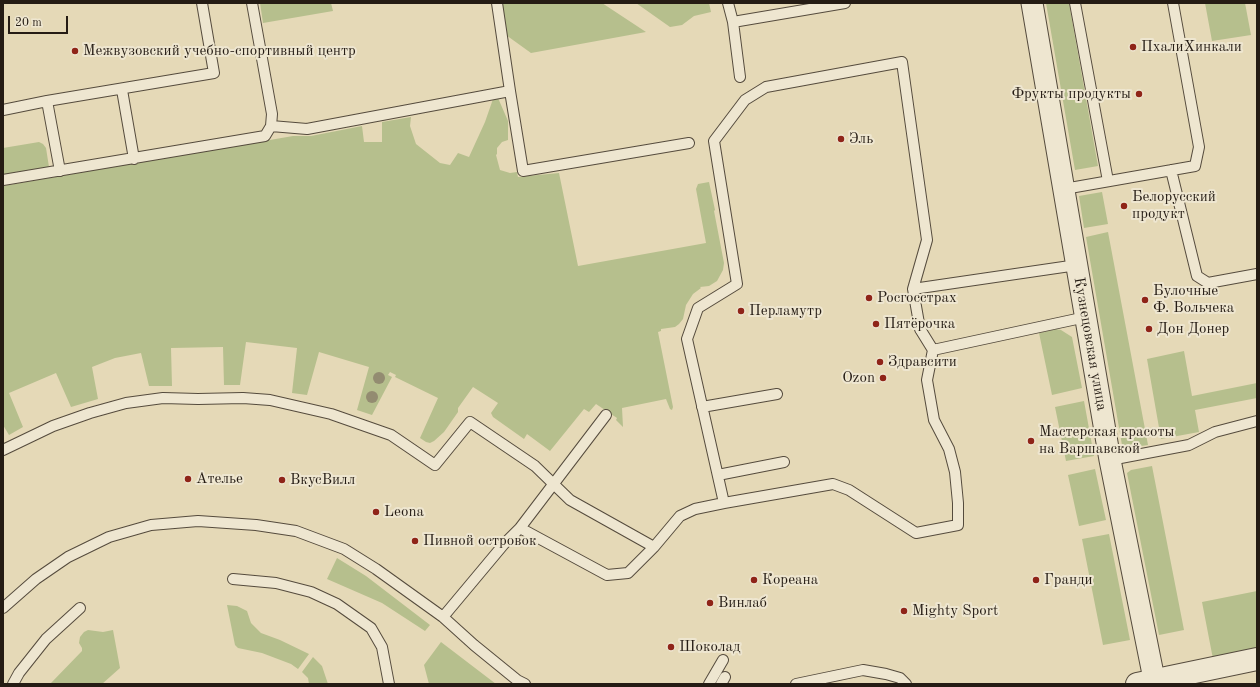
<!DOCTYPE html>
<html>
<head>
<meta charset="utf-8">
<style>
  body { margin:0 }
  #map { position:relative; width:1260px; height:687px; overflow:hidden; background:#e5d9b7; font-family:"Old Standard TT",serif }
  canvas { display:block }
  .frame { position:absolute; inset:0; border:4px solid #251c14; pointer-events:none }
  .scale { position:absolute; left:8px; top:16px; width:60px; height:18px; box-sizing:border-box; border:2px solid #251c14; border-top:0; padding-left:5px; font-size:12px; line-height:14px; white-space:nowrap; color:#251c14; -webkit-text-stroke:3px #eee6d0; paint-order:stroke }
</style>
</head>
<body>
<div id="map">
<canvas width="1260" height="687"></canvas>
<div class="frame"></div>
<div class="scale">20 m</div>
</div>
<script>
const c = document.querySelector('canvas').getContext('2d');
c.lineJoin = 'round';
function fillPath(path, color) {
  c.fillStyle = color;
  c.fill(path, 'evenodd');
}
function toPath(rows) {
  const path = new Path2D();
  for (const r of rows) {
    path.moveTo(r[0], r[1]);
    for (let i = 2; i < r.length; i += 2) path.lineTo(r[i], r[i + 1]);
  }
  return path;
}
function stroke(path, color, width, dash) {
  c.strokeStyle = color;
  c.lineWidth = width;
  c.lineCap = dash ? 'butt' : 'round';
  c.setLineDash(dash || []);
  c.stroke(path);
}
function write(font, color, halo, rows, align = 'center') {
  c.font = font + ' "Old Standard TT",serif';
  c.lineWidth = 4;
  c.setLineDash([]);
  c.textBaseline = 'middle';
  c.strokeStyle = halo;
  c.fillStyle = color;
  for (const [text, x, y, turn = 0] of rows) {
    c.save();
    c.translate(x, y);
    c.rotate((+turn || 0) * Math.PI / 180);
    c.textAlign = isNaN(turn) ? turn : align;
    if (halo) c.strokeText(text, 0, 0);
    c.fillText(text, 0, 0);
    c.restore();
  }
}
const green = toPath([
  [260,3,331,3,333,11,263,23],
  [501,3,602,3,646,32,531,53,506,35],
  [636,3,709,3,711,12,694,16,682,25,670,27],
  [1046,3,1069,3,1098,166,1075,170],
  [1205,3,1245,3,1251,35,1212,41],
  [498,98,508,121,508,140,502,142,497,148,497,154,496,155,500,170,510,173,517,172,518,177,559,173,578,266,706,243,696,189,698,184,709,182,715,210,714,211,724,263,723,270,717,281,709,286,700,287,701,288,693,294,686,305,683,319,679,324,675,327,661,329,661,331,658,332,673,407,672,410,670,409,666,399,622,408,623,427,616,420,617,418,596,404,589,412,584,409,550,451,527,434,524,439,493,417,491,413,498,403,473,387,458,408,458,412,444,432,434,441,430,443,426,442,420,438,438,398,395,377,396,375,390,372,388,375,392,377,372,415,357,410,369,367,319,352,307,395,292,393,297,348,246,342,240,385,224,385,223,347,171,348,172,386,149,386,141,353,115,358,92,367,98,399,71,407,56,373,9,393,23,427,9,435,3,425,3,186,293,136,311,136,362,126,364,142,382,142,382,122,411,117,410,126,416,144,440,163,450,165,458,153,469,157,485,122,493,99],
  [39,142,43,144,46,148,49,167,3,175,3,148],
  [1102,192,1108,224,1084,228,1079,196],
  [1108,232,1148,445,1128,448,1122,445,1086,237],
  [1056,329,1061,330,1072,337,1082,388,1052,395,1039,333],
  [1184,351,1192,396,1257,383,1257,398,1195,410,1199,432,1161,439,1147,359],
  [1084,401,1094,456,1066,461,1055,407],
  [1152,466,1184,630,1159,635,1127,473,1131,470],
  [1095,469,1106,520,1079,526,1068,475],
  [1109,534,1130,640,1103,645,1082,539],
  [337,558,366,576,430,625,425,631,382,603,327,579],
  [1257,591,1257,650,1213,659,1202,602],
  [227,605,237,606,247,611,251,623,261,633,280,640,309,654,298,669,291,664,262,653,238,648,235,645],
  [88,630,103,632,113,630,120,668,102,684,50,684,82,651,82,648,79,643,80,637,84,632],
  [441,642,496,684,429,684,424,665],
  [313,657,322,666,328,684,309,684,308,678,302,672]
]);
const service = toPath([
  [728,3,733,22],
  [1075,3,1108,181],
  [740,77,733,22,845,3],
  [122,90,134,159],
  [510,91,523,171,689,143],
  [47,101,214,73,202,3],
  [3,110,47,101,60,171],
  [271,126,307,129,510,91,497,3],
  [1171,170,1197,276,1208,283,1257,274],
  [3,180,265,136,271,126,272,114,252,3],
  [1064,189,1195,166,1199,147,1173,3],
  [913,289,1077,265],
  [933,350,920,329,913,289,927,240,902,62,766,87,745,100,714,141,737,284,698,308,687,339,724,503,833,484,849,490,916,533,958,525,958,503,955,472,949,449,934,420,927,380,933,350,1086,317],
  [702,407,777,394],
  [3,450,53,426,90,413,126,403,163,398,198,399,243,398,270,400,331,414,391,435,435,465,470,422,535,466,570,500,654,547],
  [1110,460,1189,445,1215,432,1257,421],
  [718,475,784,462],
  [520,528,606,415],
  [233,579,276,583,311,592,337,604,371,628,382,647,389,684],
  [3,608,36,579,68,557,109,537,151,525,198,521,256,525,296,531,344,549,376,569,443,617],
  [13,684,19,673,46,639,80,608],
  [525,684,517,680,474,645,443,617,504,544,520,528,607,575,628,573,654,547,680,516,695,509,724,503],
  [709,684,723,660],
  [721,684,725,677],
  [796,684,863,670,886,674,900,678,906,684]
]);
const minor = toPath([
  [1032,3,1110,460,1155,684]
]);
const tertiary = toPath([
  [1137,684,1257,659]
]);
const trees = [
  [379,378],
  [372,397]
];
const markers = [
  [1133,47,4,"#8f2418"],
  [75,51,4,"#8f2418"],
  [1139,94,4,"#8f2418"],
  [841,139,4,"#8f2418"],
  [1124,206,4,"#8f2418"],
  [869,298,4,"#8f2418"],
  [1145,300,4,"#8f2418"],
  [741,311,4,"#8f2418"],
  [876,324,4,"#8f2418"],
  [1149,329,4,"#8f2418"],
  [880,362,4,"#8f2418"],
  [883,378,4,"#8f2418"],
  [1031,441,4,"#8f2418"],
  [188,479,4,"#8f2418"],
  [282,480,4,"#8f2418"],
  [376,512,4,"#8f2418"],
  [415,541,4,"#8f2418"],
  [754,580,4,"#8f2418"],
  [1036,580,4,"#8f2418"],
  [710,603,4,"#8f2418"],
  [904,611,4,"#8f2418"],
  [671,647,4,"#8f2418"]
];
const poiNames = [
  ["ПхалиХинкали",1141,47],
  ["Межвузовский учебно-спортивный центр",83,51],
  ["Фрукты продукты",1131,94,"right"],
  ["Эль",849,139],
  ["Белорусский",1132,197],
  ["продукт",1132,214],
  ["Булочные",1153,291],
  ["Ф. Вольчека",1153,308],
  ["Росгосстрах",877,298],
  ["Перламутр",749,311],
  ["Пятёрочка",884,324],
  ["Дон Донер",1157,329],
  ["Здравсити",888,362],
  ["Ozon",875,378,"right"],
  ["Мастерская красоты",1039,432],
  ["на Варшавской",1039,449],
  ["Ателье",196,479],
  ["ВкусВилл",290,480],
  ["Leona",384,512],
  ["Пивной островок",423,541],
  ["Кореана",762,580],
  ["Гранди",1044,580],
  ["Винлаб",718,603],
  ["Mighty Sport",912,611],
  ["Шоколад",679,647]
];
const streetNames = [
  ["Кузнецовская улица",1090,344,80]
];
fillPath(green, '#b6bf8d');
stroke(service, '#554b3d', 12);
stroke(minor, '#554b3d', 23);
stroke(tertiary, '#554b3d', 24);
stroke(service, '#eee6d0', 10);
stroke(minor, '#eee6d0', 21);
stroke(tertiary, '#eee6d0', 22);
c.fillStyle = '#938c71';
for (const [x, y] of trees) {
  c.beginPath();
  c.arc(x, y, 6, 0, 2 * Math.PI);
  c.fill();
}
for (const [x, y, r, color] of markers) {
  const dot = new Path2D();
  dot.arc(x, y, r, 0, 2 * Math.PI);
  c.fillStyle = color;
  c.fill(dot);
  stroke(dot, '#eee6d0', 1.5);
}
write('15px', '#251c14', '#eee6d0', poiNames, 'left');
write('15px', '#251c14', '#eee6d0', streetNames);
</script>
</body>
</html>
